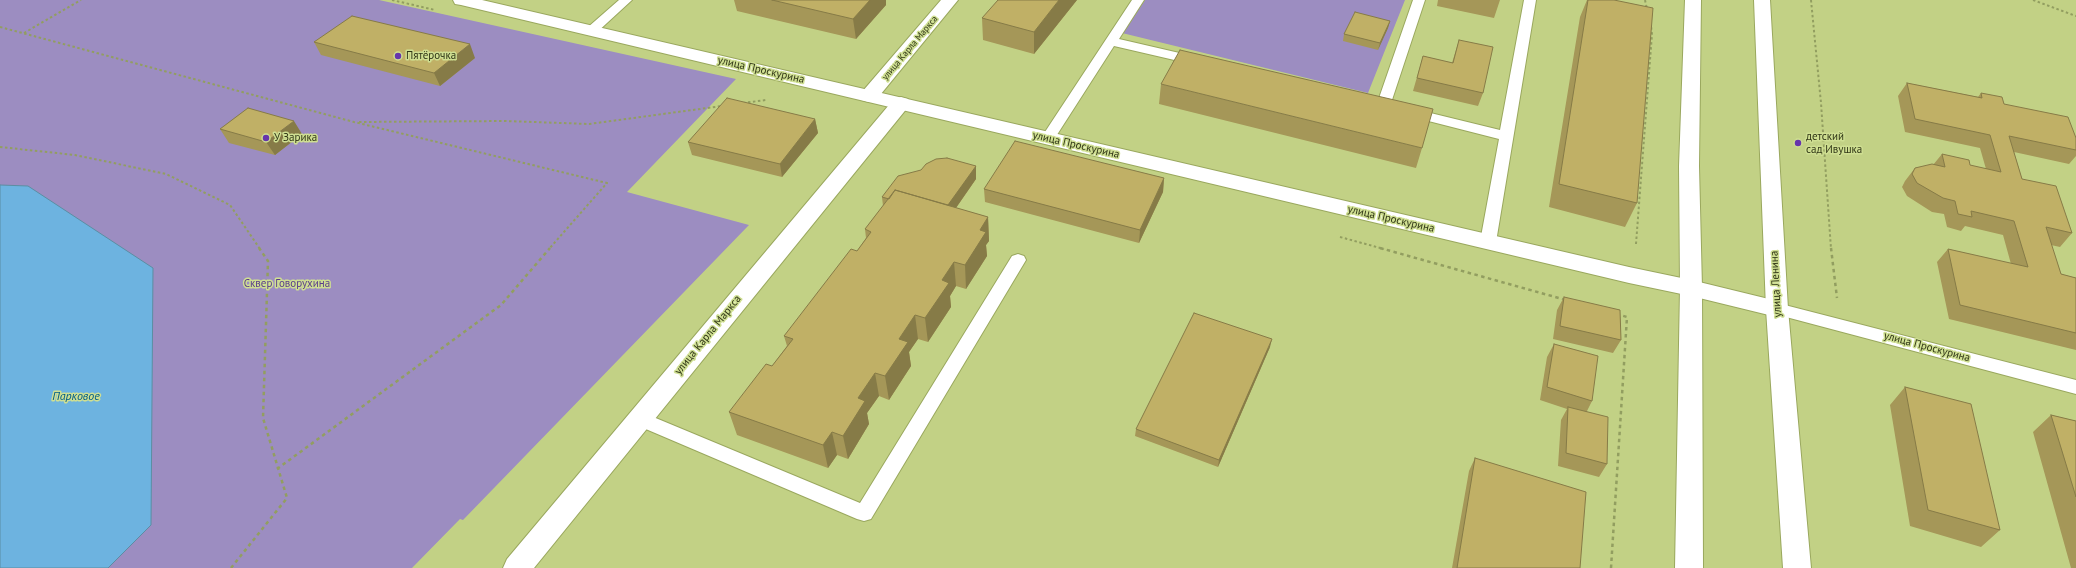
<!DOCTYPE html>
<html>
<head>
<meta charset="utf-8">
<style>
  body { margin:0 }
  canvas { display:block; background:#c2d185 }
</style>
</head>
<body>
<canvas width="2076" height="568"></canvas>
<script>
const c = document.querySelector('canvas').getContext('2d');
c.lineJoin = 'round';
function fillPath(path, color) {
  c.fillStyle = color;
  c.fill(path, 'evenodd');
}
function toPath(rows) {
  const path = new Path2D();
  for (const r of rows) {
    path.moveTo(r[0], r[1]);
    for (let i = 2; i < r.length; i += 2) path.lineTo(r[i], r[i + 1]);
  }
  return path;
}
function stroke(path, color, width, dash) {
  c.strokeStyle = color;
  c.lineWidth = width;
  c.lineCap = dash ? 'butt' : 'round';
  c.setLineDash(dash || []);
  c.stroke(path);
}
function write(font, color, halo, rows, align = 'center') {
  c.font = font + ' "PT Sans",sans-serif';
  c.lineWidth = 3;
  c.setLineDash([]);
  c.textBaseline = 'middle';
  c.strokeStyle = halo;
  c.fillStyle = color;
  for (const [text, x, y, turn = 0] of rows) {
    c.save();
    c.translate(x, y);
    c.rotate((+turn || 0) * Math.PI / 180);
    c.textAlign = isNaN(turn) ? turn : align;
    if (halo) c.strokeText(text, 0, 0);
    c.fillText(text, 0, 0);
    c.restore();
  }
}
const green = toPath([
  [0,0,379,0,736,79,627,192,749,225,463,520,460,519,412,568,0,568],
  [1145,0,1405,0,1368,93,1122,33]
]);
const water = toPath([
  [0,185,28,186,153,268,151,525,108,568,0,568,0,185]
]);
const pathFar1 = toPath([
  [392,0,435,10],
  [1645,0,1647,9],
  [1811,0,1821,103,1831,249],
  [2033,0,2076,16],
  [0,27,354,122,607,183,549,249],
  [24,33,81,0],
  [743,103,766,100],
  [359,122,505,121,589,124,722,106],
  [0,147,75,155,166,174,230,205,260,249],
  [1340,237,1384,249],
  [1636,244,1652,34,1651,26]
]);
const path = toPath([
  [1380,248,1566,300],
  [1831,248,1837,298],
  [277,469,501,305,550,248],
  [231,568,287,498,263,418,268,261,259,248],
  [1611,568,1627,317,1617,314]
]);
const service = toPath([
  [619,0,632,0,595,34,587,34,585,31,587,28,619,0],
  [1132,0,1144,0,1119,39,1201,58,1202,61,1196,65,1114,46,1053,141,1043,141,1041,138,1132,0],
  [1413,0,1425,0,1390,106,1388,109,1383,110,1366,106,1364,103,1366,100,1378,101,1413,0],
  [1524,0,1536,0,1496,242,1493,246,1488,247,1483,246,1480,242,1499,139,1405,115,1403,112,1405,109,1410,108,1500,130,1524,0],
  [1018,254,1024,256,1026,260,871,519,864,521,857,519,634,424,631,419,634,414,640,412,646,414,860,503,1012,256,1018,254],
  [1777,303,2076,380,2076,394,1771,313,1769,309,1771,305,1777,303]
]);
const minor = toPath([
  [941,0,958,0,876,100,869,102,862,100,860,96,862,92,941,0],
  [901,97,908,99,910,103,908,107,534,568,503,568,507,559,894,99,901,97],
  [1691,280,1777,301,1785,303,1788,309,1785,315,1777,317,1683,294,1680,288,1683,282,1691,280]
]);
const tertiary = toPath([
  [453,0,482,0,1629,267,1691,280,1699,282,1702,288,1699,294,1691,296,1629,283,461,5,455,4,453,0]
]);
const secondary = toPath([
  [1685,0,1701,0,1699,166,1702,288,1703,568,1675,568,1680,288,1679,166,1685,0],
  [1754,0,1770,0,1788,309,1811,568,1783,568,1766,309,1754,0]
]);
const wall = toPath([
  [734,0,886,0,886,5,856,39,737,11],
  [1077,0,1034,54,983,40,982,18],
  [1438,0,1500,0,1494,18,1437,6],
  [1587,0,1614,0,1637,203,1625,227,1549,207,1580,17],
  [1390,21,1388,28,1378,50,1343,41,1344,34],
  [1459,40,1483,93,1478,106,1413,91,1423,56,1452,63],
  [314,42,475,58,440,86,321,55],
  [1907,83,1978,97,1981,93,2004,104,2076,138,2076,156,2069,164,2014,152,2022,179,2072,233,2060,247,2051,245,2061,274,2076,278,2076,350,1949,319,1937,262,1948,249,2011,264,2003,235,1965,226,1961,231,1947,227,1944,214,1932,212,1907,196,1902,187,1905,181,1915,168,1933,165,1942,154,1970,165,1986,169,1980,148,1905,132,1898,96],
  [1161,84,1422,148,1416,168,1159,104],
  [815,119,818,133,782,177,692,155,688,142],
  [220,129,302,134,275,155,229,143],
  [976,166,976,179,956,208,988,217,989,241,986,245,987,256,966,289,956,286,950,296,951,307,928,342,918,339,909,352,911,366,889,400,879,396,867,413,869,424,848,459,837,455,828,468,737,435,729,412,772,366,787,346,784,336,857,251,866,238,865,229,883,206,882,197],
  [1164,178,1163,192,1139,243,985,202,984,189],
  [1564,297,1621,340,1613,353,1553,339,1557,310],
  [1554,344,1592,401,1587,411,1607,464,1599,477,1558,466,1561,420,1567,409,1540,400,1547,357],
  [1270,347,1218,467,1135,436,1136,429],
  [1905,387,2000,530,1981,547,1910,526,1890,405],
  [2051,415,2076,421,2076,568,2071,568,2033,432],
  [1475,458,1580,568,1452,568,1469,471]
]);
const shadedWall = toPath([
  [870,0,886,0,886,5,856,39,853,19],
  [1059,0,1077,0,1034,54,1034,32],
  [1390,21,1388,28,1378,50,1380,43],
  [470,44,475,58,440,86,434,73],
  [815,119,818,133,782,177,780,164],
  [294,121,302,134,275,155,266,142],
  [976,166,976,179,942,228,941,214],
  [1164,178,1163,192,1139,243,1140,230],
  [988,217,989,241,986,245,987,256,966,289,965,265,980,230],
  [954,262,956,286,950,296,951,307,928,342,925,318,942,280],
  [915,315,918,339,909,352,911,366,889,400,885,376,899,339],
  [1272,339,1270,347,1218,467,1219,460],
  [875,373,879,396,867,413,869,424,848,459,843,436,858,398],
  [832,432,837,455,828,468,823,445]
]);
const building = toPath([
  [772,0,870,0,853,19,772,0],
  [998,0,1059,0,1034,32,982,18,998,0],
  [1588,0,1614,0,1653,8,1637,203,1559,184,1588,0],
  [1355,12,1390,21,1380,43,1344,34,1355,12],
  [352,16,470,44,434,73,314,42,352,16],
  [1459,40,1493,47,1483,93,1417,78,1423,56,1453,63,1459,40],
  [1180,50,1433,109,1422,148,1161,84,1180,50],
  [1907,83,1982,98,1981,93,2002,97,2004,104,2068,117,2076,138,2076,150,2009,136,2022,179,2056,186,2072,233,2046,227,2061,274,2076,278,2076,333,1960,305,1948,249,2028,267,2014,221,1971,211,1972,217,1958,214,1955,201,1943,198,1917,183,1912,174,1915,168,1932,164,1945,167,1942,154,1969,160,1970,165,2001,172,1990,135,1915,119,1907,83],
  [727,98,815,119,780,164,688,142,727,98],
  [248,108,294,121,266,142,220,129,248,108],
  [1015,141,1164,178,1140,230,984,189,1015,141],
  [947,158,976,166,948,205,895,190,889,199,882,197,898,176,921,170,926,164,936,159,947,158],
  [895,190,988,217,980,230,986,232,965,265,954,262,942,280,949,283,925,318,915,315,899,339,908,342,885,376,875,373,858,398,865,401,843,436,832,432,823,445,729,412,766,364,772,366,793,339,784,336,851,249,857,251,871,232,865,229,895,190],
  [1564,297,1620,310,1621,340,1560,326,1564,297],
  [1194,313,1272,339,1219,460,1136,429,1194,313],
  [1554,344,1598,356,1592,401,1547,387,1554,344],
  [1905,387,1971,404,2000,530,1928,510,1905,387],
  [1568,407,1608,417,1607,464,1566,453,1568,407],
  [2051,415,2076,421,2076,497,2051,415],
  [1475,458,1586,492,1580,568,1457,568,1475,458]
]);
const markers = [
  [398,56,4,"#6635ac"],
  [266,138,4,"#6635ac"],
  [1798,143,4,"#6635ac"]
];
const farStreetnames = [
  ["улица Карла Маркса",910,48,-50]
];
const poiNames = [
  ["Пятёрочка",406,56],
  ["детский",1806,137],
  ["сад Ивушка",1806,150],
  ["У Зарика",274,138]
];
const streetNames = [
  ["улица Проскурина",761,70,13],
  ["улица Проскурина",1076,145,13],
  ["улица Проскурина",1391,219,13],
  ["улица Ленина",1776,284,-93],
  ["улица Карла Маркса",708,335,-51],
  ["улица Проскурина",1927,347,15]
];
const parkNames = [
  ["Сквер Говорухина",287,284]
];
const waterNames = [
  ["Парковое",76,397]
];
fillPath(green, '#9c8dc1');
fillPath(water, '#6db3e0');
stroke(water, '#5b8ea3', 1);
stroke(service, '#9aa85e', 2);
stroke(minor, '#9aa85e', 2);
stroke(tertiary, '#9aa85e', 2);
stroke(secondary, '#9aa85e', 2);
stroke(pathFar1, '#929e60', 2, [2.5, 2.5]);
stroke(path, '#929e60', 2.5, [3.5, 3.5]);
fillPath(service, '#fff');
fillPath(minor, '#fff');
fillPath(tertiary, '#fff');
fillPath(secondary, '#fff');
fillPath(wall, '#a59758');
fillPath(shadedWall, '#867b47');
fillPath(building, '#c0b066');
stroke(building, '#867b47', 1);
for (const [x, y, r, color] of markers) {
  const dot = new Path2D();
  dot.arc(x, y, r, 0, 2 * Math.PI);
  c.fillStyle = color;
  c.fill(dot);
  stroke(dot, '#cfdf92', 1.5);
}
write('9px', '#303616', '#cfdf92', farStreetnames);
write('11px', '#303616', '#cfdf92', poiNames, 'left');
write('11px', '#303616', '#cfdf92', streetNames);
write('11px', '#5a3d8c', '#cfdf92', parkNames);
write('italic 12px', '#005d87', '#cfdf92', waterNames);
</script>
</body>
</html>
